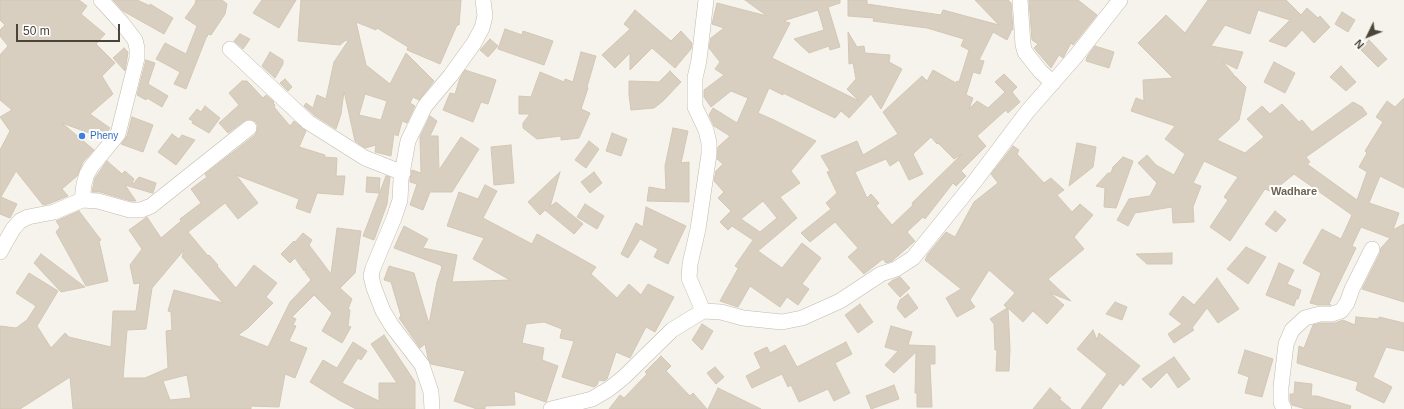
<!DOCTYPE html>
<html>
<head>
<meta charset="utf-8">
<style>
  body { margin:0 }
  #map { position:relative; width:1404px; height:409px; overflow:hidden; background:#f6f3ec; font-family:Arial,sans-serif }
  canvas { display:block }
  .north { position:absolute; left:1348px; top:16px; width:40px; height:40px; -webkit-text-stroke:3px #fff; paint-order:stroke; rotate:227deg; font-size:11px; font-weight:700; line-height:16px; text-align:center; color:#4b4439 }
  .north::after { content:''; display:block; margin:auto; width:14px; height:18px; background:#4b4439; clip-path:polygon(50% 0,100% 100%,50% 72%,0 100%) }
  .scale { position:absolute; left:16px; top:24px; width:104px; height:18px; box-sizing:border-box; border:2px solid #4b4439; border-top:0; padding-left:5px; font-size:12px; line-height:14px; white-space:nowrap; color:#4b4439; -webkit-text-stroke:3px #fff; paint-order:stroke }
</style>
</head>
<body>
<div id="map">
<canvas width="1404" height="409"></canvas>
<div class="north">N</div>
<div class="scale">50 m</div>
</div>
<script>
const c = document.querySelector('canvas').getContext('2d');
c.lineJoin = 'round';
function fillPath(path, color) {
  c.fillStyle = color;
  c.fill(path, 'evenodd');
}
function toPath(rows) {
  const path = new Path2D();
  for (const r of rows) {
    path.moveTo(r[0], r[1]);
    for (let i = 2; i < r.length; i += 2) path.lineTo(r[i], r[i + 1]);
  }
  return path;
}
function stroke(path, color, width, dash) {
  c.strokeStyle = color;
  c.lineWidth = width;
  c.lineCap = dash ? 'butt' : 'round';
  c.setLineDash(dash || []);
  c.stroke(path);
}
function write(font, color, halo, rows, align = 'center') {
  c.font = font + ' Arial,sans-serif';
  c.lineWidth = 4;
  c.setLineDash([]);
  c.textBaseline = 'middle';
  c.strokeStyle = halo;
  c.fillStyle = color;
  for (const [text, x, y, turn = 0] of rows) {
    c.save();
    c.translate(x, y);
    c.rotate((+turn || 0) * Math.PI / 180);
    c.textAlign = isNaN(turn) ? turn : align;
    if (halo) c.strokeText(text, 0, 0);
    c.fillText(text, 0, 0);
    c.restore();
  }
}
const building = toPath([
  [0,0,79,0,87,6,81,14,105,34,96,44,115,63,102,76,113,94,90,114,110,128,103,138,62,123,94,150,83,162,77,176,62,189,68,196,51,203,43,205,16,171,1,197,17,204,10,218,0,214,0,150,10,131,0,117,12,110,0,100,0,55,8,46,0,36,0,30,5,25,0,20,0,0],
  [113,0,137,0,150,6,150,4,173,18,164,34,123,11,113,0],
  [196,0,222,0,227,4,225,14,211,35,208,34,207,37,205,37,206,38,186,89,174,84,180,72,156,59,165,43,186,54,197,26,185,18,195,4,196,0],
  [262,0,296,0,279,28,253,13,262,0],
  [301,0,461,0,459,25,457,25,440,64,407,50,408,47,377,28,376,30,356,22,366,65,390,84,406,53,434,81,419,100,413,97,410,103,415,106,407,123,402,121,398,136,394,134,391,156,375,152,376,145,365,148,355,141,344,91,341,114,336,129,314,115,304,106,306,103,313,108,317,95,326,99,334,62,348,41,346,40,340,45,298,41,301,0],
  [365,94,387,101,381,120,359,115,365,94],
  [745,0,840,0,840,3,828,7,840,47,830,50,829,46,809,53,794,39,824,30,818,10,783,21,790,23,772,58,859,101,847,89,856,79,853,63,849,64,848,32,857,47,864,46,865,53,890,55,889,62,902,69,881,109,871,94,849,118,841,111,835,118,783,93,783,95,769,88,758,113,774,120,816,141,791,171,800,183,780,197,797,218,758,251,782,268,802,243,821,258,802,284,809,289,798,305,787,297,780,307,750,286,738,307,720,301,739,267,738,268,735,266,753,240,732,226,728,230,720,222,731,211,718,198,724,192,714,181,716,171,723,164,717,159,718,147,730,136,714,126,709,115,713,108,737,123,748,98,731,91,711,107,704,97,704,90,724,75,715,69,720,62,709,48,711,38,724,28,712,24,717,3,767,16,745,0],
  [763,201,777,218,760,232,741,219,763,201],
  [848,0,867,0,867,4,941,15,943,10,999,25,975,0,1008,0,1011,3,1013,30,1012,29,1007,40,993,32,979,60,984,61,980,74,973,72,966,95,973,98,969,109,977,101,988,108,1005,92,995,82,1004,74,1017,87,1012,92,1020,102,1008,113,1006,110,977,136,986,146,961,171,966,176,956,186,953,183,925,219,923,217,907,232,915,241,892,261,886,263,883,259,864,274,848,257,858,248,835,222,810,242,801,233,831,209,826,203,837,193,827,172,830,171,821,156,857,141,863,155,898,134,883,112,922,76,927,81,933,70,956,83,957,81,959,82,969,50,961,46,964,39,927,28,873,21,874,18,848,16,848,0],
  [931,137,937,144,938,143,954,159,962,154,912,203,913,205,892,225,876,206,879,203,871,194,867,198,855,172,886,159,890,166,899,160,909,180,923,174,913,154,931,137],
  [1029,0,1078,0,1097,15,1073,45,1071,43,1063,58,1059,55,1051,68,1034,48,1038,44,1032,40,1029,0],
  [1208,0,1286,0,1301,15,1307,8,1318,18,1320,16,1330,27,1314,43,1302,30,1286,47,1269,41,1290,20,1258,10,1250,34,1225,25,1211,46,1243,52,1237,69,1223,62,1234,75,1233,78,1235,76,1246,87,1239,120,1217,140,1245,153,1264,137,1247,119,1262,106,1270,114,1282,104,1299,122,1302,120,1312,132,1353,102,1362,107,1367,114,1306,157,1310,162,1307,164,1357,200,1367,172,1359,167,1367,153,1365,151,1383,122,1376,117,1387,101,1395,107,1404,98,1404,188,1380,176,1369,203,1399,213,1393,230,1404,224,1404,302,1362,289,1380,253,1381,248,1390,238,1361,227,1352,246,1356,248,1329,304,1331,305,1318,305,1310,303,1321,273,1303,263,1322,229,1341,239,1352,215,1294,174,1272,192,1265,189,1230,241,1210,227,1228,200,1224,197,1238,177,1204,161,1193,183,1201,186,1193,207,1194,222,1173,223,1172,207,1135,213,1128,226,1117,220,1129,199,1150,196,1157,183,1138,163,1147,155,1156,165,1174,175,1185,154,1165,139,1175,126,1131,111,1136,98,1144,101,1143,80,1173,78,1138,43,1166,15,1185,33,1208,0],
  [635,10,671,41,681,31,692,43,691,49,675,68,652,48,630,70,630,53,615,68,602,55,630,29,624,24,635,10],
  [1342,12,1355,20,1348,32,1335,24,1342,12],
  [505,29,522,35,523,31,553,41,544,65,498,49,505,29],
  [240,34,250,39,243,49,234,41,240,34],
  [490,39,498,46,488,57,480,50,490,39],
  [1369,40,1387,59,1378,67,1360,49,1369,40],
  [1095,46,1114,52,1109,68,1086,61,1087,57,1095,46],
  [124,48,128,52,125,71,113,58,124,48],
  [270,52,283,60,283,64,275,78,262,66,270,52],
  [581,52,596,56,587,87,588,88,581,109,590,113,579,138,561,140,561,136,537,139,523,128,523,123,530,114,519,114,519,96,531,97,540,72,564,82,565,79,573,82,581,52],
  [146,60,155,63,148,84,168,96,162,107,147,98,146,100,137,95,146,60],
  [1274,62,1295,73,1285,93,1264,82,1274,62],
  [1341,66,1356,82,1346,91,1330,77,1341,66],
  [465,70,496,80,488,104,481,102,473,122,443,110,450,93,455,94,460,78,465,70],
  [670,71,681,82,663,101,654,108,631,110,629,95,629,81,659,82,670,71],
  [285,79,292,87,288,91,280,83,285,79],
  [242,81,247,81,263,98,266,95,274,102,273,103,275,105,274,107,290,126,294,121,306,131,299,147,325,155,324,157,337,158,336,176,345,176,343,195,317,193,310,213,296,208,299,199,236,175,258,203,238,219,225,203,188,232,208,256,209,255,218,265,217,266,236,288,254,265,277,283,266,297,273,303,248,328,238,335,268,347,290,302,311,280,305,272,307,268,304,271,295,258,290,263,281,254,294,241,295,242,303,233,312,240,309,245,331,274,337,228,361,231,355,273,340,288,352,299,348,309,350,310,348,326,351,327,342,343,322,331,332,313,314,295,292,317,296,319,293,325,296,326,289,341,307,348,295,378,285,374,279,407,251,406,251,409,73,409,70,377,20,409,0,409,0,326,16,328,27,320,36,306,16,293,29,273,58,291,37,326,51,348,65,333,69,337,111,347,113,311,136,311,140,283,134,284,130,265,142,249,129,230,147,217,161,238,181,221,180,219,201,203,191,189,207,177,205,174,255,135,257,131,258,126,256,122,252,120,248,119,244,121,228,133,219,123,239,105,229,93,242,81],
  [184,250,182,257,223,303,174,290,168,311,171,312,172,330,166,331,168,368,145,378,123,378,127,330,146,329,152,288,184,250],
  [187,375,191,398,170,400,163,381,187,375],
  [205,106,220,118,209,133,192,123,193,121,189,119,197,109,201,112,205,106],
  [430,116,437,121,430,136,438,136,439,170,461,137,479,149,452,192,430,192,423,210,410,205,417,184,410,182,410,180,412,170,421,173,420,137,430,116],
  [132,117,153,125,143,152,121,144,127,136,132,117],
  [673,128,688,131,681,163,689,162,689,202,647,201,649,187,666,190,665,166,673,128],
  [612,133,627,139,621,156,606,151,612,133],
  [172,134,179,139,182,135,195,140,176,165,158,152,172,134],
  [589,141,599,149,586,168,575,160,589,141],
  [1077,143,1096,147,1093,167,1069,186,1077,143],
  [511,145,514,183,494,185,491,147,511,145],
  [1013,146,1019,150,1017,154,1044,183,1051,178,1064,190,1057,195,1072,212,1080,204,1093,215,1074,237,1084,249,1048,279,1071,301,1050,293,1064,305,1047,324,1033,311,1023,322,1008,308,1010,349,1009,371,996,371,997,350,995,350,994,324,990,319,1007,308,1004,305,1015,293,989,270,970,300,975,307,957,317,946,298,961,289,925,260,928,254,946,232,955,237,974,202,998,183,991,174,1013,146],
  [1123,157,1133,161,1116,208,1104,207,1105,188,1096,186,1108,173,1111,173,1113,167,1123,157],
  [107,161,122,174,125,171,134,179,132,183,133,184,139,177,156,183,153,193,152,193,125,185,136,201,131,201,100,192,92,192,95,178,107,161],
  [560,172,550,207,556,202,583,224,574,234,545,210,540,215,528,202,560,172],
  [594,172,602,183,590,193,581,182,594,172],
  [386,176,390,177,387,204,374,240,363,236,386,176],
  [367,177,380,178,379,193,366,192,367,177],
  [485,185,497,191,483,218,532,244,537,234,596,267,591,274,617,298,629,284,641,295,648,284,674,297,655,332,646,327,630,358,616,352,607,379,604,381,599,380,597,385,594,387,562,377,574,341,560,338,562,329,544,322,526,324,522,343,544,348,542,360,558,366,546,402,514,391,515,405,485,406,485,409,477,409,454,401,465,371,431,364,428,358,425,344,420,348,399,318,401,316,391,282,384,280,389,266,414,273,429,324,437,282,442,267,440,265,394,248,404,226,428,239,423,248,457,255,452,282,510,280,473,259,484,238,447,226,459,192,478,199,485,185],
  [585,204,604,216,597,229,577,217,585,204],
  [646,207,686,226,668,264,654,257,658,249,640,239,628,258,621,254,636,223,643,227,646,207],
  [79,211,101,240,99,241,108,281,86,286,56,232,60,227,56,221,79,211],
  [1275,211,1286,220,1276,232,1265,224,1275,211],
  [1246,247,1266,257,1248,284,1227,269,1246,247],
  [1172,253,1172,264,1147,264,1136,254,1172,253],
  [41,254,85,287,61,292,34,263,41,254],
  [1279,263,1294,270,1287,284,1301,290,1298,299,1296,299,1294,306,1266,295,1279,263],
  [900,277,910,288,900,297,888,284,893,280,900,277],
  [1217,278,1239,309,1218,323,1207,308,1192,328,1194,330,1174,343,1168,334,1182,324,1169,314,1183,296,1194,305,1217,278],
  [908,294,918,308,905,318,897,308,900,300,908,294],
  [1115,302,1127,307,1122,320,1106,314,1115,302],
  [860,304,873,322,858,333,845,315,860,304],
  [1356,317,1379,319,1379,317,1404,323,1404,351,1386,347,1373,377,1392,387,1384,403,1356,390,1358,382,1297,363,1299,346,1304,348,1313,325,1321,323,1335,323,1343,320,1355,325,1356,317],
  [702,324,713,331,702,350,692,340,702,324],
  [891,326,912,332,908,345,935,346,935,364,930,364,932,407,917,407,917,393,915,393,916,352,894,373,885,365,898,351,885,347,891,326],
  [1093,330,1097,340,1099,333,1140,366,1123,386,1120,383,1101,409,1081,409,1107,374,1077,349,1093,330],
  [384,335,415,382,415,409,356,409,339,400,310,382,323,360,337,368,353,342,367,351,361,360,358,358,342,383,379,401,379,383,397,383,371,344,384,335],
  [846,342,852,354,835,363,850,393,834,401,828,389,799,402,791,385,788,387,782,374,752,388,746,376,761,368,754,353,767,347,770,353,785,345,797,367,846,342],
  [1245,350,1273,359,1262,397,1245,393,1249,377,1238,373,1245,350],
  [661,356,671,366,666,371,690,396,693,393,707,409,609,409,620,395,624,398,647,374,645,372,661,356],
  [1174,357,1190,379,1178,388,1167,372,1151,388,1142,379,1174,357],
  [715,367,724,377,716,384,707,373,715,367],
  [1295,382,1312,384,1311,396,1317,396,1351,406,1350,409,1306,409,1292,405,1290,400,1290,394,1294,394,1295,382],
  [894,385,899,399,871,409,866,396,894,385],
  [718,388,761,409,708,409,718,388],
  [1050,388,1061,398,1059,399,1071,409,1033,409,1050,388]
]);
const minor = toPath([
  [1020,0,1023,45,1025,52,1040,71,1053,83],
  [230,49,308,122,365,158,403,173],
  [82,200,84,184,87,174,91,167,118,134,137,58,137,48,135,40,122,23,101,0],
  [0,252,13,229,20,221,28,217,54,212,82,200,98,201,130,210,141,210,151,206,249,128],
  [703,311,689,278,690,264,698,229,709,154,709,143,706,130,695,107,695,78,699,60,706,0],
  [432,409,431,392,422,365,392,326,383,311,374,288,371,276,373,268,394,218,400,200,401,179,408,141,425,106,451,75,474,43,482,28,485,16,483,0],
  [551,409,592,399,609,389,624,377,672,330,703,311,721,312,743,318,782,322,802,318,840,301,881,274,896,269,913,258,972,185,1027,112,1076,56,1120,0],
  [1284,409,1281,402,1281,387,1286,344,1292,330,1305,318,1320,314,1332,314,1341,311,1347,303,1352,289,1372,249]
]);
const markers = [
  [82,136,4,"#3f7fe0"]
];
const shopNames = [
  ["Pheny",90,136]
];
const neighbourhoodNames = [
  ["Wadhare",1294,192]
];
fillPath(building, '#d8cfc1');
stroke(building, '#d3c7b4', 1);
stroke(minor, '#c2bbae', 16);
stroke(minor, '#fff', 15);
for (const [x, y, r, color] of markers) {
  const dot = new Path2D();
  dot.arc(x, y, r, 0, 2 * Math.PI);
  c.fillStyle = color;
  c.fill(dot);
  stroke(dot, '#fff', 1.5);
}
write('10px', '#366cbe', '#fff', shopNames, 'left');
write('bold 11px', '#6e6250', '#fff', neighbourhoodNames);
</script>
</body>
</html>
